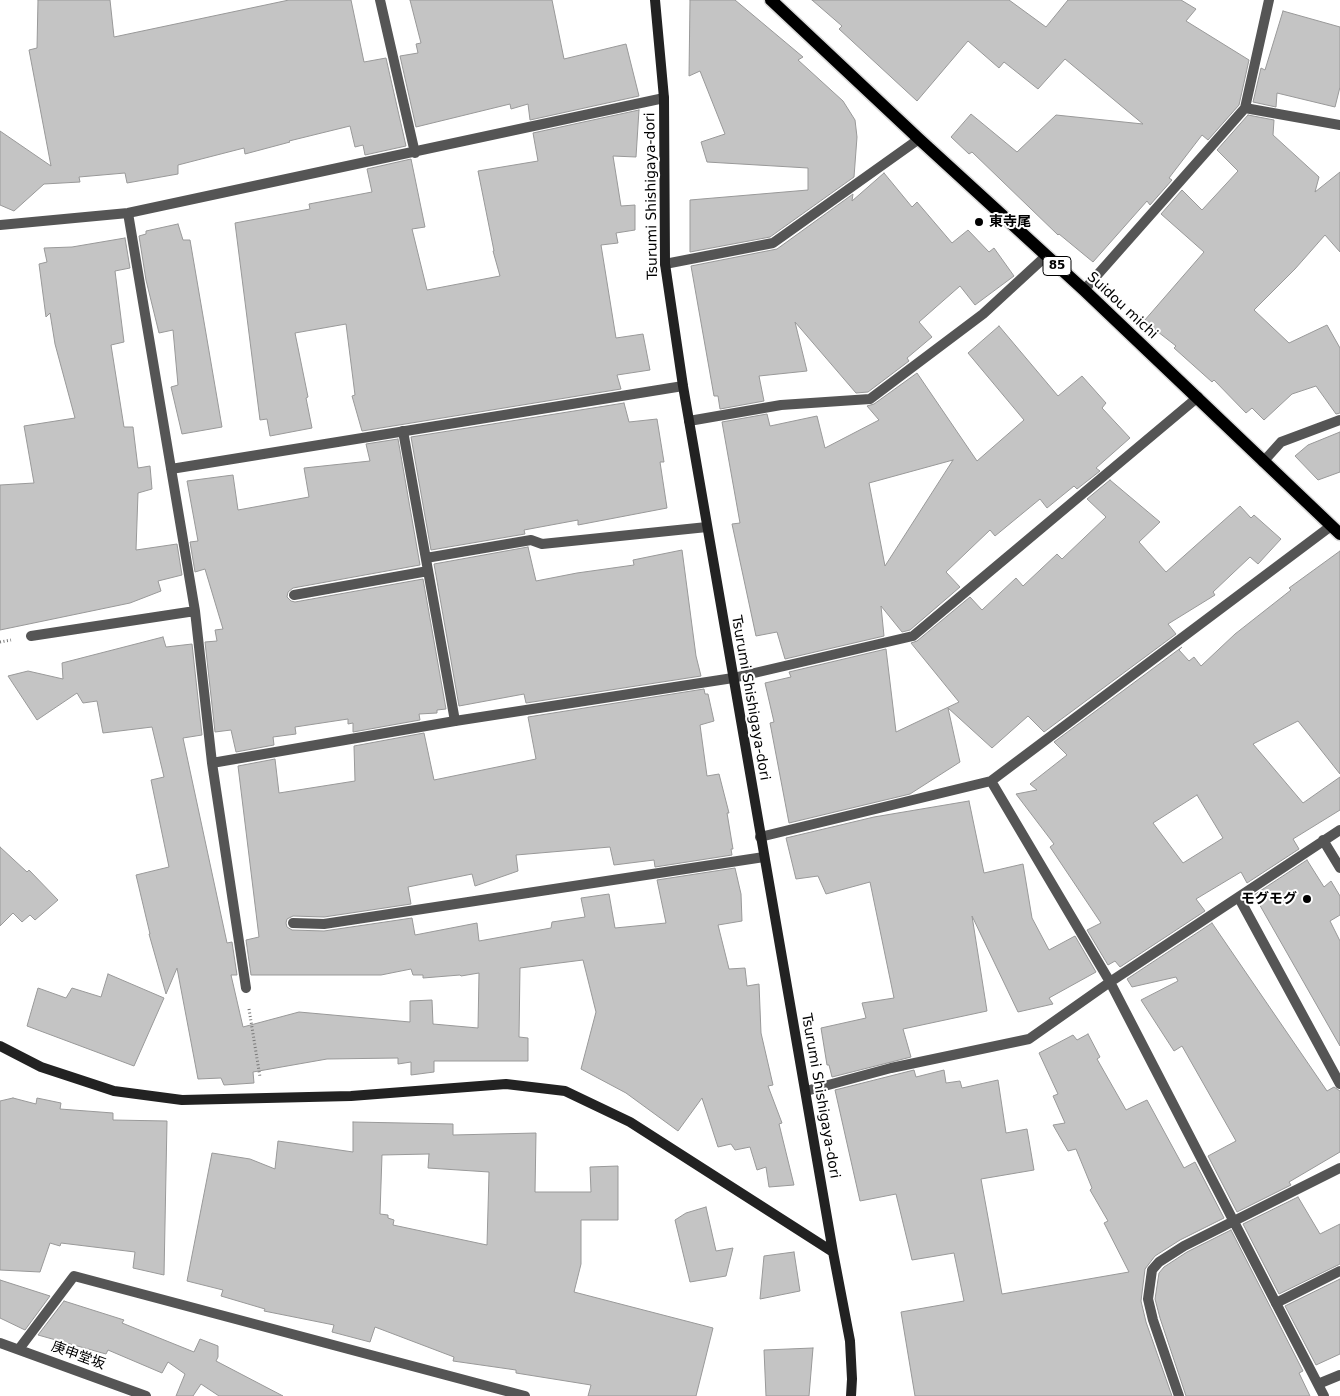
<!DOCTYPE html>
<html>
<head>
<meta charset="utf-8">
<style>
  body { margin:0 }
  canvas { display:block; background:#fff }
</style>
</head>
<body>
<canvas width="1340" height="1396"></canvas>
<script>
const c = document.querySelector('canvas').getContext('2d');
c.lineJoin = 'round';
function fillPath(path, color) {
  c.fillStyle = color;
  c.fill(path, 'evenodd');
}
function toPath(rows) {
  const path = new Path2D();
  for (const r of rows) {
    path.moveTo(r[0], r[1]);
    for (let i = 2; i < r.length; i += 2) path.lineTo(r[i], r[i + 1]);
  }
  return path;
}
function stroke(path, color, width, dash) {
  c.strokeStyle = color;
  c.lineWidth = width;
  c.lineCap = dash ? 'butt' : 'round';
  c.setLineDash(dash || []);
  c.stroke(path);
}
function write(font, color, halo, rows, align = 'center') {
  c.font = font + ' "DejaVu Sans","Noto Sans JP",sans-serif';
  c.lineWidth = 4;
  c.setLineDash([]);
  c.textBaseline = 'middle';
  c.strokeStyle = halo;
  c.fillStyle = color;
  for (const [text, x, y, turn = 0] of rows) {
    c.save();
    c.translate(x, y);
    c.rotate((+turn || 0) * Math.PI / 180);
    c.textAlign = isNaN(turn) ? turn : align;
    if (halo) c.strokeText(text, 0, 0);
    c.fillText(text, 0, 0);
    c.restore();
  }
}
const building = toPath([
  [38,0,110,0,114,37,289,0,351,0,364,62,386,58,406,146,365,155,363,145,355,147,350,126,289,141,290,142,245,154,244,148,178,165,178,174,127,183,125,173,79,177,80,182,44,184,14,211,0,205,0,131,51,166,29,50,37,48,38,0],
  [410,0,552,0,564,59,626,44,639,96,530,120,528,104,511,109,510,104,416,127,400,56,418,53,416,44,421,43,410,0],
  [690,0,735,0,803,57,798,60,843,101,855,120,857,137,854,177,770,237,690,252,690,200,808,190,808,168,707,162,701,142,725,134,700,71,689,76,690,0],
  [812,0,1009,0,1046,27,1068,0,1181,0,1196,9,1186,21,1249,60,1239,105,1208,140,1202,135,1169,178,1172,180,1150,205,1147,201,1093,262,1059,234,1058,235,972,152,969,154,951,137,971,114,1017,152,1056,115,1143,124,1065,59,1038,89,1004,62,999,68,968,41,917,101,839,29,842,26,812,0],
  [1283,11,1340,27,1340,87,1335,107,1277,93,1276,107,1253,102,1261,68,1265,70,1283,11],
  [639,110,636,157,613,156,621,206,635,205,635,230,616,233,618,243,601,245,616,338,643,334,650,370,617,375,621,389,362,431,352,396,355,395,346,324,295,333,308,397,306,398,312,428,270,436,267,419,260,420,235,223,310,209,309,204,372,192,367,169,411,159,425,227,412,229,427,290,500,276,493,251,494,251,478,171,538,161,533,133,639,110],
  [1248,115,1274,120,1273,135,1319,177,1315,192,1340,172,1340,252,1325,235,1295,269,1254,310,1289,343,1327,325,1340,348,1340,413,1336,414,1316,386,1292,394,1264,420,1252,408,1246,413,1214,380,1212,382,1174,348,1176,346,1144,321,1204,252,1161,214,1182,190,1202,210,1238,171,1217,150,1248,115],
  [884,173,912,207,917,202,952,243,968,230,989,252,994,248,1014,276,975,305,960,286,919,322,932,337,907,358,909,361,868,392,856,393,795,322,807,371,759,376,764,401,720,409,718,396,714,396,691,266,777,249,853,194,852,201,884,173],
  [178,224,183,240,190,240,222,427,182,434,171,387,178,385,173,330,159,333,146,280,139,236,146,234,146,231,178,224],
  [125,238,130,268,115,271,124,342,111,345,124,427,133,427,138,468,150,466,152,489,138,493,136,550,177,544,182,575,158,581,161,591,130,603,0,630,0,485,34,483,24,426,75,418,55,344,50,313,46,317,39,264,47,262,44,248,72,247,125,238],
  [999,326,1058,396,1082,376,1106,403,1102,408,1130,438,1096,468,1100,471,1077,489,1074,486,1047,508,1040,499,995,536,990,530,946,572,960,587,910,630,902,632,881,606,884,636,785,659,777,632,756,636,732,524,740,523,722,422,767,414,770,426,817,416,825,448,879,420,867,406,874,404,917,373,977,461,1024,420,968,353,999,326],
  [953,460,885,566,869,483,953,460],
  [624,403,629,422,657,419,664,462,660,462,667,508,578,525,578,520,524,530,525,534,431,550,411,437,624,403],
  [1340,432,1340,472,1318,480,1295,456,1308,445,1340,432],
  [398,439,420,565,293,588,288,592,287,597,291,601,295,602,423,579,446,709,437,710,437,713,419,714,420,720,353,732,353,723,348,724,348,719,295,727,296,734,273,737,274,745,236,752,231,730,215,732,205,642,217,641,215,630,223,629,205,569,195,572,190,542,198,541,187,481,233,475,238,510,309,497,304,468,370,461,366,444,398,439],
  [1110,480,1160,522,1139,542,1166,572,1240,506,1251,518,1254,515,1281,539,1258,564,1250,557,1213,592,1215,595,1168,624,1176,634,1044,732,1028,716,992,748,948,708,960,762,910,794,789,823,770,723,774,722,765,683,791,677,789,672,886,649,896,732,959,702,911,643,917,641,970,597,982,610,1016,578,1023,586,1057,554,1062,559,1106,517,1087,499,1110,480],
  [528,547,536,581,577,573,634,565,633,560,682,550,696,656,701,676,526,703,524,694,459,706,434,564,528,547],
  [1340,551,1340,774,1298,721,1253,744,1303,803,1340,777,1340,810,1293,839,1299,849,1247,883,1241,872,1196,899,1205,911,1120,967,1115,961,1108,965,1087,930,1101,923,1050,847,1054,844,1016,794,1037,790,1030,784,1067,755,1054,742,1182,647,1179,650,1189,661,1194,657,1201,666,1235,634,1291,590,1289,588,1340,551],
  [1197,795,1223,838,1183,863,1153,823,1197,795],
  [163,637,166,647,192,644,202,735,183,738,227,943,232,942,237,975,231,975,243,1027,299,1012,410,1022,410,1001,432,1000,433,1024,478,1028,479,973,461,976,460,975,423,978,423,975,413,975,411,969,381,975,251,975,246,940,259,937,238,766,275,759,279,793,355,781,354,746,424,733,434,780,536,759,528,717,704,689,705,694,708,694,714,721,700,725,707,776,719,774,729,813,727,813,733,849,731,849,732,855,655,867,654,860,614,865,610,847,516,855,518,871,475,886,472,874,408,887,411,904,324,917,293,916,287,919,286,923,287,927,292,930,324,931,412,918,415,935,477,923,479,941,551,928,552,922,585,917,581,898,609,894,615,928,666,923,657,880,735,868,741,894,742,921,718,925,729,969,745,968,747,986,759,984,761,1033,773,1085,768,1086,782,1123,779,1124,794,1185,769,1187,766,1167,757,1170,750,1147,735,1150,731,1144,718,1147,702,1098,678,1131,626,1093,581,1069,596,1012,583,960,520,968,519,1037,528,1038,528,1061,434,1061,434,1072,411,1075,411,1062,398,1064,398,1058,327,1059,253,1072,254,1083,224,1085,221,1078,198,1079,177,968,166,994,149,934,150,934,136,875,169,867,151,780,164,777,152,727,103,733,97,701,83,703,77,693,37,720,8,676,28,671,63,679,62,663,163,637],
  [969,801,984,873,1023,864,1032,918,1049,950,1075,936,1096,972,1049,998,1053,1004,1018,1012,972,916,987,1011,903,1029,911,1057,832,1077,829,1065,827,1065,821,1028,866,1018,862,1003,894,998,870,882,826,894,818,876,796,879,786,838,874,817,969,801],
  [0,847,27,872,29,870,58,900,35,920,30,915,22,922,13,913,0,926,0,847],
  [1307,860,1324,887,1331,881,1340,896,1340,915,1330,921,1340,941,1340,1046,1254,895,1307,860],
  [1212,923,1327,1091,1334,1087,1340,1091,1340,1152,1289,1182,1291,1185,1237,1212,1208,1156,1236,1141,1182,1046,1174,1051,1141,1000,1178,981,1176,977,1132,987,1127,979,1212,923],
  [108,974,164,998,134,1066,27,1026,38,988,66,998,72,988,101,997,108,974],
  [1088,1034,1100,1057,1097,1059,1126,1110,1147,1100,1184,1168,1195,1162,1224,1218,1180,1240,1155,1256,1145,1269,1141,1301,1146,1322,1172,1396,915,1396,901,1312,964,1301,954,1253,912,1260,896,1194,860,1201,835,1090,914,1070,916,1077,944,1070,946,1083,960,1081,962,1088,998,1080,1006,1133,1027,1129,1034,1170,981,1179,1002,1294,1129,1272,1104,1223,1108,1221,1090,1190,1092,1188,1076,1149,1068,1151,1053,1125,1065,1123,1053,1096,1058,1094,1039,1053,1073,1035,1077,1040,1088,1034],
  [13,1098,36,1104,37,1098,61,1103,60,1109,113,1113,113,1120,167,1121,164,1275,133,1268,135,1252,61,1243,60,1246,50,1243,40,1272,0,1270,0,1101,13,1098],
  [353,1122,453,1124,453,1135,536,1133,535,1192,591,1192,590,1167,618,1166,618,1220,581,1220,581,1264,574,1292,713,1328,696,1396,588,1396,591,1385,516,1373,516,1370,453,1361,454,1357,375,1327,370,1342,332,1332,334,1325,264,1311,265,1309,221,1296,223,1290,187,1281,212,1153,250,1159,275,1169,278,1141,353,1152,353,1122],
  [429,1154,428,1168,489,1172,487,1245,393,1225,394,1220,388,1218,388,1215,380,1214,382,1155,429,1154],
  [1298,1197,1320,1234,1340,1224,1340,1264,1279,1294,1243,1224,1298,1197],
  [706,1207,716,1251,733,1248,726,1276,690,1282,675,1220,686,1213,706,1207],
  [1231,1230,1303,1371,1299,1373,1310,1396,1186,1396,1160,1318,1155,1299,1159,1273,1164,1267,1187,1252,1231,1230],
  [794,1252,800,1291,760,1299,764,1256,794,1252],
  [1340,1279,1340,1354,1316,1365,1285,1306,1340,1279],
  [0,1280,50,1296,25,1330,0,1318,0,1280],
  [64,1301,124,1320,122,1323,194,1352,200,1339,218,1346,218,1357,216,1361,283,1396,219,1396,201,1384,193,1396,176,1396,185,1374,168,1362,162,1373,108,1350,106,1354,38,1335,64,1301],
  [813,1348,809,1396,766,1396,764,1350,813,1348]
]);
const path = toPath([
  [0,642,11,640],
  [249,1009,260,1077]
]);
const lane = toPath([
  [665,264,773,243,919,139],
  [403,431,455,721],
  [426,558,531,540,542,544,707,527],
  [294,595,428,571],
  [733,678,913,636,1198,397],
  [1239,898,1340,1084],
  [293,923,324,924,764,857],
  [1276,1303,1340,1271]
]);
const street = toPath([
  [380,0,415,153],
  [1245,108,1340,125],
  [128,213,195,611,212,763,246,988],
  [0,225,128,213,664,98],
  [1084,290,1245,108,1269,0],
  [689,421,781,405,870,399,983,314,1046,256],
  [1263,462,1281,442,1340,420],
  [171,469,683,386],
  [31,636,195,611],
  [212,763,455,721,733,678],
  [991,781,1110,982,1324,1396],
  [760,837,991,781,1331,526],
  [1323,840,1340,868],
  [806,1091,891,1068,1029,1039,1110,982,1340,830],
  [0,1343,146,1396],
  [19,1349,74,1276,525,1396],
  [1318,1384,1340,1375],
  [1179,1396,1153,1320,1148,1299,1152,1270,1159,1262,1184,1246,1340,1168]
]);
const secondary = toPath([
  [655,0,664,98,665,264,683,386,833,1252,850,1341,852,1379,851,1396],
  [0,1046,41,1067,114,1091,182,1100,351,1096,506,1084,565,1091,630,1122,833,1252]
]);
const primary = toPath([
  [771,0,919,139,1084,290,1340,534]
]);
const markers = [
  [979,222,5,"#000"],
  [1307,899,5,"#000"]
];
const shields = [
  [1057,266,28]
];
const shieldNames = [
  ["85",1057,266]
];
const streetNames = [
  ["Tsurumi Shishigaya-dori",652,196,-91],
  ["Suidou michi",1122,306,43],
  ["Tsurumi Shishigaya-dori",750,698,80],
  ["Tsurumi Shishigaya-dori",820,1096,80],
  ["庚申堂坂",78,1356,20]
];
const poiNames = [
  ["東寺尾",989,222],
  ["モグモグ",1297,899,"right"]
];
fillPath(building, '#c4c4c4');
stroke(building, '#999', 1);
stroke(primary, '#dbdbdb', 15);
stroke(path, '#777', 3, [1, 2.5]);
stroke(lane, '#555', 10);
stroke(street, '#555', 10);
stroke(secondary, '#222', 10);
stroke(primary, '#000', 12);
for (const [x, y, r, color] of markers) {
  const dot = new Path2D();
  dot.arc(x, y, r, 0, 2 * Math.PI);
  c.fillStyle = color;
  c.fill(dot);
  stroke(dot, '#fff', 2);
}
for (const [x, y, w] of shields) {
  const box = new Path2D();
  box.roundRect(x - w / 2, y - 9.5, w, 19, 4);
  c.fillStyle = '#fff';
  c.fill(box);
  stroke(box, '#000', 1);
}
write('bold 12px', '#000', null, shieldNames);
write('14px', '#000', '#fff', streetNames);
write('bold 14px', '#000', '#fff', poiNames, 'left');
</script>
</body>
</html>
